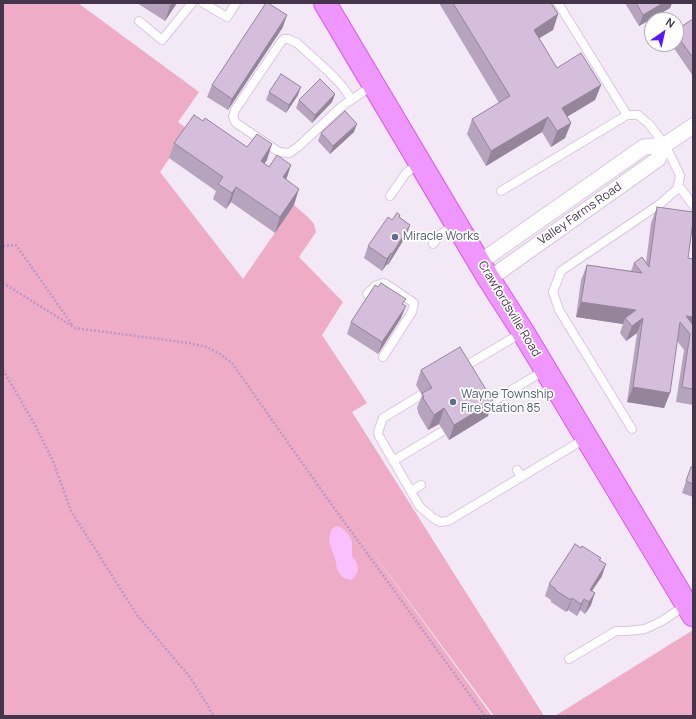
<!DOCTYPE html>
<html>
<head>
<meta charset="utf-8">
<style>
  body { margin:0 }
  #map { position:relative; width:696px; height:719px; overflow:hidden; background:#f3e8f6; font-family:Manrope,sans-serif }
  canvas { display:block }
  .frame { position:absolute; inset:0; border:4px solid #45354a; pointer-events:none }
  .north { position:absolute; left:644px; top:12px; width:40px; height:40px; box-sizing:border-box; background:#fff; border:1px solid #b5aeb7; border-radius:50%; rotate:34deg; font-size:11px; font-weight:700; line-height:16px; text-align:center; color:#45354a }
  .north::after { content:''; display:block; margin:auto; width:14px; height:18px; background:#5a15ff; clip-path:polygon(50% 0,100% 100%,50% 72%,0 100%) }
</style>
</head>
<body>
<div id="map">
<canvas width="696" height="719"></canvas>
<div class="frame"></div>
<div class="north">N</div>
</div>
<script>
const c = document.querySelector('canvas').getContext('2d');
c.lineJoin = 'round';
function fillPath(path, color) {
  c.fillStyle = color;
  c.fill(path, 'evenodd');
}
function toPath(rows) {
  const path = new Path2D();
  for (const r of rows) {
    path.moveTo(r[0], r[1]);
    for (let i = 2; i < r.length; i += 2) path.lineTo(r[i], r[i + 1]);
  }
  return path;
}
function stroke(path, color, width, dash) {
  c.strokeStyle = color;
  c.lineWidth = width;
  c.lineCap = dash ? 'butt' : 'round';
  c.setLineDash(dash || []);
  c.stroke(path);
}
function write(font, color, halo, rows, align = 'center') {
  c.font = font + ' Manrope,sans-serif';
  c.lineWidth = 3.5;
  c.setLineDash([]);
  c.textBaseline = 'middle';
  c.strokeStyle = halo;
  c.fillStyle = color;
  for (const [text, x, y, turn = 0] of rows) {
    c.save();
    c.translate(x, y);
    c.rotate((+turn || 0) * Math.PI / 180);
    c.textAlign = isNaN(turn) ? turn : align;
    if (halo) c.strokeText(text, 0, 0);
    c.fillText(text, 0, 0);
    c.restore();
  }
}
const green = toPath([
  [3,3,78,3,199,92,178,122,189,130,160,172,243,279,294,205,309,218,314,224,316,232,299,257,343,302,322,335,367,403,352,412,544,716,494,716,362,538,492,716,3,716],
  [693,630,693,716,555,716]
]);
const sand = toPath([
  [336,526,342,528,348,534,352,541,352,556,357,563,358,570,356,575,351,580,346,579,341,576,337,569,335,558,330,545,329,537,332,529]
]);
const path = toPath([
  [3,246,16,245,73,326],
  [3,283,75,328,189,343,207,347,220,354,232,363,324,494,485,716],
  [3,370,35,425,53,461,71,511,137,615,190,677,214,716]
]);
const service = toPath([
  [203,3,227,17,236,3],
  [558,3,627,115],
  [139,21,162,40,192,3],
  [351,99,343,87,329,72,297,43,288,39,284,39,281,42,235,110,233,117,236,123,279,152,289,153,298,147,341,107,373,85],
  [678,185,693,205],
  [501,191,627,115,638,115,649,124,665,145,680,175,678,188,660,204,561,271,553,292,559,310,632,429],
  [390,196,406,173,419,163],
  [433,244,441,234,456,224],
  [367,294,375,286,383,283,386,284,414,303,412,312,383,357],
  [462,368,523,332],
  [421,395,383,418,378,432,379,436,420,507,433,518,440,522,448,521,586,438],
  [485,406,545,370],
  [393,461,443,431],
  [517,470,522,477],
  [411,491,421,485],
  [569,659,616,631,627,631,645,629,662,621,686,605]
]);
const minor = toPath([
  [480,262,644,147,665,145],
  [489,279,658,159,665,145,693,126]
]);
const primary = toPath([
  [325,3,489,279,523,332,693,615]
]);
const wall = toPath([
  [137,3,177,3,165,21],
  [439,3,551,3,558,14,553,30,539,38,557,68,601,85,595,100,567,117,571,123,565,138,551,147,542,132,486,166,467,134,472,119,499,103],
  [625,3,672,3,670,8,639,26],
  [693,19,693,76,671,44,676,44,676,30],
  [283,27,228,110,207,97,212,85],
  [269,92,298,95,286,113,266,100],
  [335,94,332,102,312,123,296,108,299,100],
  [203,121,247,147,267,160,264,163,269,167,291,165,286,179,294,205,275,233,231,202,226,209,213,199,216,191,169,158,174,143],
  [354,132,330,154,318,141,321,133],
  [657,207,688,258,693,259,693,405,676,402,684,350,677,341,670,393,664,408,627,402,637,333,626,341,620,333,623,324,576,317,581,280,587,265,631,271,634,263,646,263,651,223],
  [400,215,399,217,410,225,406,236,388,265,387,264,382,271,364,258,368,246,392,220],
  [404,305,401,318,378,354,347,334,351,322],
  [421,370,488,416,449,440,439,424,428,430,418,413,418,411,417,408,422,395,416,385],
  [691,467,693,468,693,497,682,493],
  [581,548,601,558,600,561,602,576,592,591,591,605,585,614,580,610,577,616,568,610,566,612,551,602,551,600,545,596,549,584]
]);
const shadedWall = toPath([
  [172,3,177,3,165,21,170,6],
  [663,3,672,3,670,8,639,26,643,15],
  [558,14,553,30,528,45,534,30],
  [287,15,283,27,228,110,232,99],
  [601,85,595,100,556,123,562,108],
  [301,87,298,95,286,113,289,105],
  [335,94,332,102,312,123,315,115],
  [548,117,542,132,486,166,491,151],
  [571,123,565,138,551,147,557,131],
  [357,124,354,132,330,154,333,146],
  [272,144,267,160,255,176,261,161],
  [291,165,286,180,283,177],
  [236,187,231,202,226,209,232,193],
  [299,189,294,205,275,233,280,217],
  [410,225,406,236,388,265,392,254],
  [391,253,387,264,382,271,387,259],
  [581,302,636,310,625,318,623,324,576,317],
  [406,306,401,318,378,354,382,342],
  [686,316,693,317,693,333],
  [643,318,637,333,626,341,632,326],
  [633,387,670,393,664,408,627,402],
  [493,401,488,416,449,440,454,425],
  [444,408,439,424,428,430,434,415],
  [606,564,602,576,585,601,590,590],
  [595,593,591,605,585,614,589,602],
  [572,598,568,610,566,612,571,600],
  [584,599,580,610,577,616,581,604]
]);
const building = toPath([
  [166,3,172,3,170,6,166,3],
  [266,3,268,3,287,15,232,99,212,85,266,3],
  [453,3,551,3,558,14,534,30,557,68,581,53,601,85,562,108,571,123,557,131,548,117,491,151,472,119,510,96,453,3],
  [636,3,663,3,643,15,636,3],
  [693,19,693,58,676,34,676,30,693,19],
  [281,74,301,87,289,105,269,92,281,74],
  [320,79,335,94,315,115,299,100,320,79],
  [345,111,357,124,333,146,321,133,345,111],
  [194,115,203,121,205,118,247,147,257,134,272,144,261,161,269,167,277,155,291,165,283,177,299,189,280,217,236,187,232,193,218,184,223,177,174,143,194,115],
  [657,207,693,212,693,221,688,258,693,259,693,278,692,279,693,279,693,317,686,316,693,325,693,389,682,387,690,334,680,322,670,393,633,387,643,318,632,326,625,318,636,310,581,302,587,265,642,273,634,263,642,257,649,267,657,207],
  [397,213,400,215,399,217,410,225,392,254,391,253,387,259,368,246,388,217,392,220,397,213],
  [381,283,406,299,402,304,406,306,382,342,351,322,375,285,378,287,381,283],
  [460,347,493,401,454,425,444,408,434,415,423,398,424,397,422,393,432,388,421,370,460,347],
  [691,467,693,468,693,484,686,481,691,467],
  [575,544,581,548,582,546,601,558,599,560,606,564,590,590,595,593,589,602,584,599,581,604,572,598,571,600,555,590,556,589,549,584,575,544]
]);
const markers = [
  [395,237,4,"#5c6f8a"],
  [453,402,4,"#5c6f8a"]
];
const streetNames = [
  ["Valley Farms Road",580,214,-35],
  ["Crawfordsville Road",509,309,59]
];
const serviceNames = [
  ["Miracle Works",403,237],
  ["Wayne Township",461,395],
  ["Fire Station 85",461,409]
];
fillPath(green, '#eeacc7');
fillPath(sand, '#f9c0fd');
stroke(service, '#dbc6e0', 10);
stroke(minor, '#dbc6e0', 17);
stroke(primary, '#da5af2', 24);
stroke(path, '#bc98c6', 2.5, [2, 2]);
stroke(service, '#fff', 8);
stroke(minor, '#fff', 15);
stroke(primary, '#f097ff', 22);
fillPath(wall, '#b6a3bd');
fillPath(shadedWall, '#94859a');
fillPath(building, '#d4bedc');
stroke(building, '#94859a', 1);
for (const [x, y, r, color] of markers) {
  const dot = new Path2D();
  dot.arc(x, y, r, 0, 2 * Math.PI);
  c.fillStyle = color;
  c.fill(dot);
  stroke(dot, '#fff', 1.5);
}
write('12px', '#45354a', '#fff', streetNames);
write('12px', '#4e5e75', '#fff', serviceNames, 'left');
</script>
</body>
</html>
